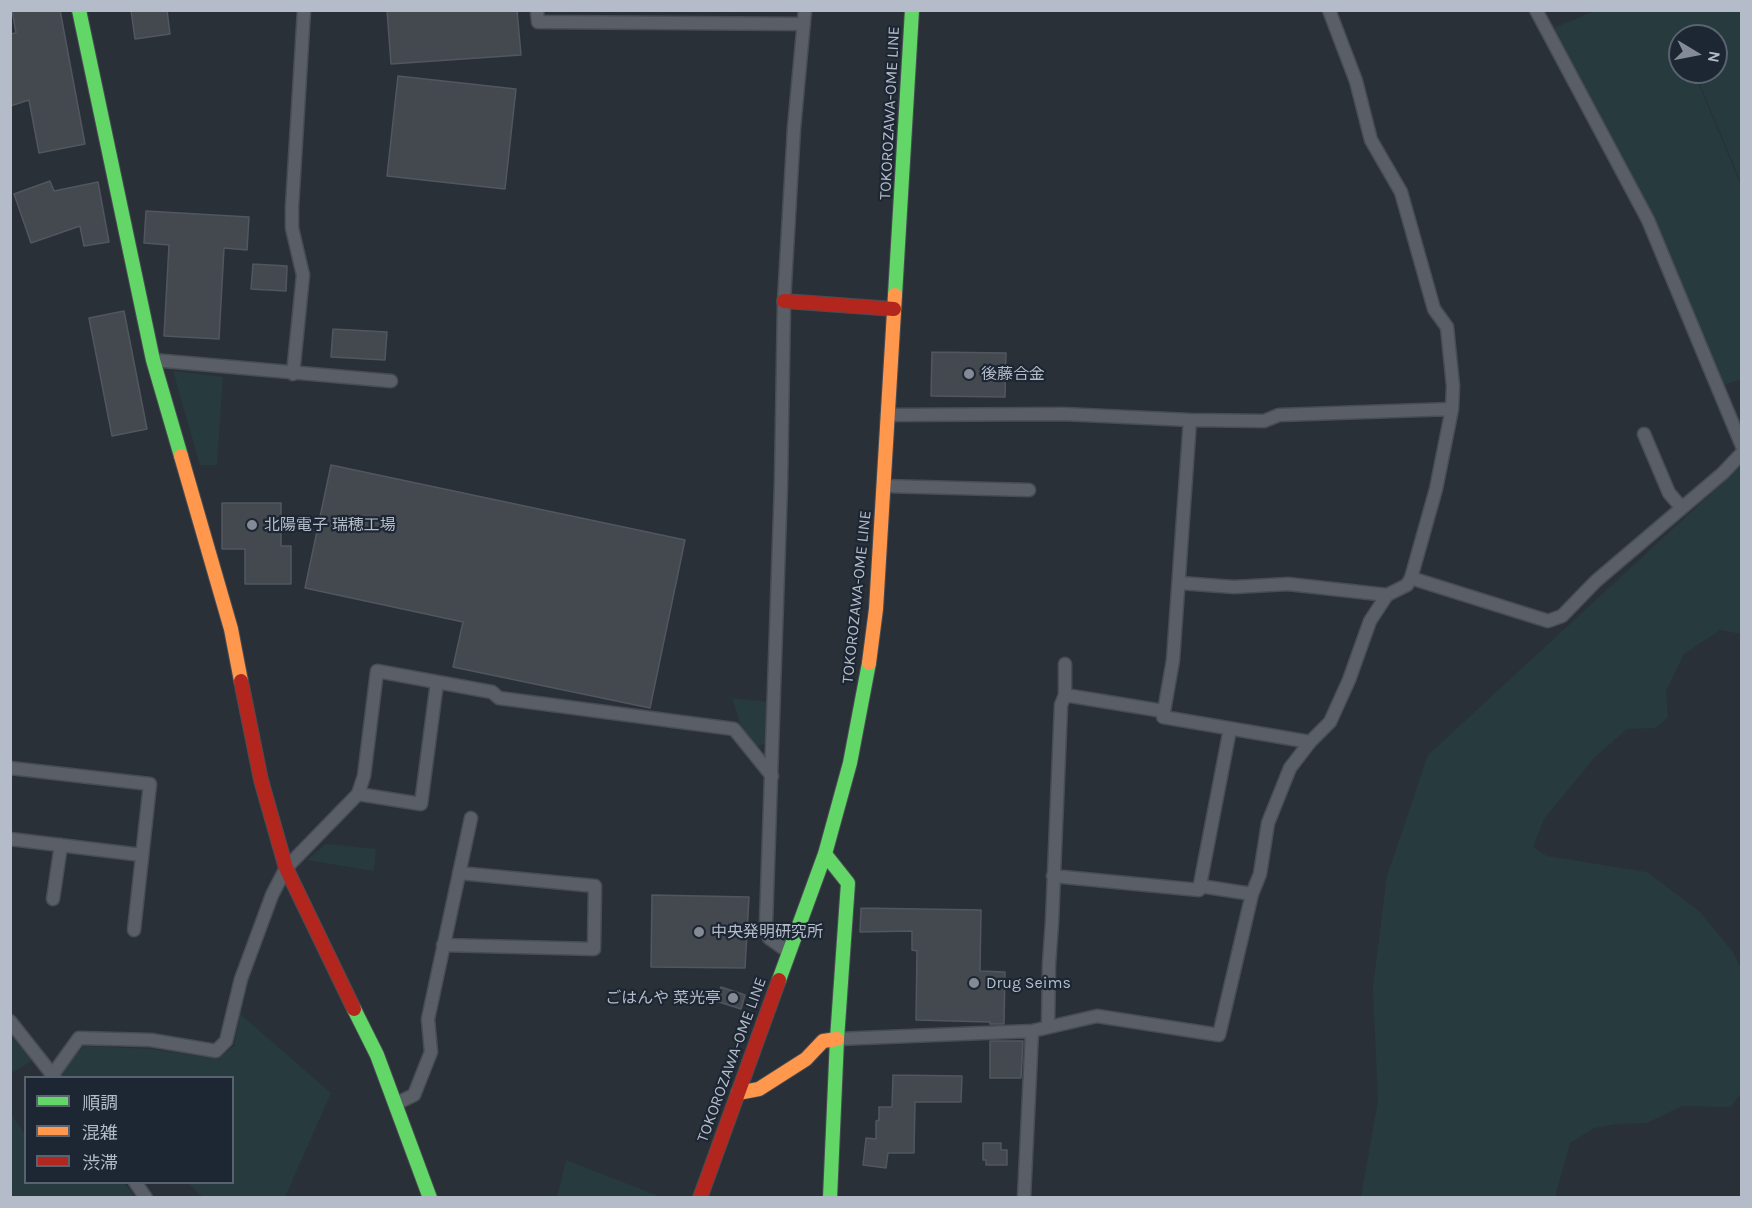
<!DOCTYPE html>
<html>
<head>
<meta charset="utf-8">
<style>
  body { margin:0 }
  #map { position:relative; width:1752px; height:1208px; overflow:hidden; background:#2a3038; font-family:Karla,"Noto Sans JP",sans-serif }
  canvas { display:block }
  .frame { position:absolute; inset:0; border:12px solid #b4bcc9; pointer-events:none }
  .legend { position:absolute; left:24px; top:1076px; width:210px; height:108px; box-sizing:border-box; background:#1d2633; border:2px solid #59626f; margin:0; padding:8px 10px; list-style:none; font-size:18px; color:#b4bcc9 }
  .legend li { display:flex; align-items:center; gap:12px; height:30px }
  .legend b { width:30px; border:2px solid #59626f }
  .north { position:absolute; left:1668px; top:24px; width:60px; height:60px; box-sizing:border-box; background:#1d2633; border:2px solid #59626f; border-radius:50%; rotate:100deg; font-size:16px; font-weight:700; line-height:24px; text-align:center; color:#b4bcc9 }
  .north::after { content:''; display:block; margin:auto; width:21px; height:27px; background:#848b96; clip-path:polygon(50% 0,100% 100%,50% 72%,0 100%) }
</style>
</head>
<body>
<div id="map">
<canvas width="1752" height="1208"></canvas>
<div class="frame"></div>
<ul class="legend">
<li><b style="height:8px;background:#63d668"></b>順調</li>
<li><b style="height:8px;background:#ff974d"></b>混雑</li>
<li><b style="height:8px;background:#b3261e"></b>渋滞</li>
</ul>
<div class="north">N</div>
</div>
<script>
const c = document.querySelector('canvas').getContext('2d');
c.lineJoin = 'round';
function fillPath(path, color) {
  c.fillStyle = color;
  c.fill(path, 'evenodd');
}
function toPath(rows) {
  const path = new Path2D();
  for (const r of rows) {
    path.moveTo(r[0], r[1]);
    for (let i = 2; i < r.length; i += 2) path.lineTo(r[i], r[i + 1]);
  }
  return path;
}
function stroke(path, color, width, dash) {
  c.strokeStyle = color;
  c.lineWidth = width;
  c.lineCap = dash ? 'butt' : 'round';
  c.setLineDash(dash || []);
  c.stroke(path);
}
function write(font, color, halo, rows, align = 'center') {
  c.font = font + ' Karla,"Noto Sans JP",sans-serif';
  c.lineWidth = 4.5;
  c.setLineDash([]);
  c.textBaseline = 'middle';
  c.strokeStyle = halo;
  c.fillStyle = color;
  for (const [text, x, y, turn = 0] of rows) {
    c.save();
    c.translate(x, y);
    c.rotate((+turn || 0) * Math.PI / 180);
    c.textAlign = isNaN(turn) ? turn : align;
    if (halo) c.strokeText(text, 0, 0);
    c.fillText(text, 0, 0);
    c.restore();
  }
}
const green = toPath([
  [1597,10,1741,11,1741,183,1695,72,1716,72,1716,36,1680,36,1680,72,1694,72,1741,186,1741,379,1724,385,1654,216,1554,28],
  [173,371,223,377,217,465,200,465],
  [1741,466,1741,634,1720,630,1684,654,1666,691,1668,717,1656,728,1627,729,1595,757,1544,819,1533,847,1547,856,1647,872,1700,912,1733,952,1741,969,1741,1093,1731,1107,1682,1106,1647,1123,1618,1124,1594,1128,1570,1143,1555,1197,1361,1197,1378,1101,1373,988,1387,876,1428,755],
  [732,698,768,702,767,743,755,747,740,723],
  [326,844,376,849,374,871,307,860],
  [240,1014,331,1093,285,1197,203,1197,188,1183,232,1182,232,1078,63,1078,60,1073,84,1046,150,1049,218,1059,234,1046],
  [10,1034,32,1061,11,1073,10,1073],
  [11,1114,25,1134,26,1182,124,1183,136,1197,11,1197],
  [566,1160,661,1197,557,1197]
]);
const building = toPath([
  [12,10,60,10,85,144,39,153,29,100,10,106,10,34,16,33,12,10],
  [131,10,167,10,170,34,135,39,131,10],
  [387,10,517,10,521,55,391,64,387,10],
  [398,76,516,89,505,189,387,176,398,76],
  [50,181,54,191,98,182,109,242,84,246,80,226,31,243,14,194,50,181],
  [146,211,249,217,247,250,224,248,219,339,164,336,169,245,144,243,146,211],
  [253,264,287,266,286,291,251,289,253,264],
  [124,311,147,429,112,436,89,318,124,311],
  [333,329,387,332,385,360,331,357,333,329],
  [932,352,1006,353,1005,397,931,396,932,352],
  [331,465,685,540,650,708,453,667,463,622,305,588,331,465],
  [222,503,281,503,281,546,291,546,291,584,245,584,245,549,222,549,222,503],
  [652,895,749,897,745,968,651,967,652,895],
  [861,908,981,910,980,971,1005,972,1004,1024,990,1024,990,1022,916,1020,917,951,912,950,912,931,860,932,861,908],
  [721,987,745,995,741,1009,716,1001,721,987],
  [990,1041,1023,1041,1021,1078,990,1078,990,1041],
  [893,1075,962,1076,961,1102,915,1102,914,1153,888,1153,886,1168,863,1165,866,1138,876,1139,876,1121,879,1120,879,1107,892,1107,893,1075],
  [983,1143,1001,1143,1001,1150,1007,1150,1007,1165,986,1165,986,1160,983,1160,983,1143]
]);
const street = toPath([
  [537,10,538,22,804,24],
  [1536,10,1648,220,1742,446],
  [153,360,391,381],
  [293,374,303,275,292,228,292,207,304,10],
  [887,415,1063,414,1190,420,1264,421,1279,415,1452,409],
  [1190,420,1173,660,1163,717,1310,742],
  [1644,434,1669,493,1681,507],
  [884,486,1029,490],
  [1411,578,1548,621,1562,616,1596,581,1723,473,1742,453],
  [1180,583,1234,587,1288,584,1387,595,1407,585,1411,578,1436,489,1452,409,1453,386,1447,327,1434,309,1401,192,1371,140,1356,81,1329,10],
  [1065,695,1163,711],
  [10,768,150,784,134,930],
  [358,794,421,804,437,682],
  [10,839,142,855],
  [1053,876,1199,890,1230,729],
  [1200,886,1252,894],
  [53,899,61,845],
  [443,945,594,949,595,886,459,873],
  [789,952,769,938,766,923,781,484,784,301,794,128,805,10],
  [10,1021,55,1078],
  [1048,1027,1049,964,1052,922,1061,705,1065,695,1065,664],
  [837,1039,1032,1031,1097,1016,1219,1035,1252,894,1260,874,1268,823,1290,768,1310,742,1330,722,1349,680,1370,621,1387,595],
  [53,1074,79,1038,151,1040,216,1051,226,1041,241,979,272,895,286,868,358,794,364,776,377,671,492,692,499,698,734,729,772,776],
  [395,1104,414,1095,431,1052,428,1019,471,818],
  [135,1182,146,1198],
  [1024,1198,1032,1031]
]);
const fast = toPath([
  [79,10,153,360,181,456],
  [895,295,912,10],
  [825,854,848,883,837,1039,830,1198],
  [779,980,825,854,850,763,869,663],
  [354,1009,377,1055,430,1198]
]);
const slow = toPath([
  [181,456,231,629,241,681],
  [869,663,876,609,895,295],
  [738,1093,759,1089,806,1059,823,1041,837,1039]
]);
const jam = toPath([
  [784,301,894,309],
  [241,681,261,780,286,868,354,1009],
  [700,1198,779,980]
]);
const markers = [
  [969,374,6,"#848b96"],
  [252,525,6,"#848b96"],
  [699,932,6,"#848b96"],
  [974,983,6,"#848b96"],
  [733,998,6,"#848b96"]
];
const streetNames = [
  ["TOKOROZAWA-OME LINE",890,113,-87],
  ["TOKOROZAWA-OME LINE",857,597,-84],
  ["TOKOROZAWA-OME LINE",732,1060,-70]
];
const poiNames = [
  ["後藤合金",981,374],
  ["北陽電子 瑞穂工場",264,525],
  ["中央発明研究所",711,932],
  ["Drug Seims",986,983],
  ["ごはんや 菜光亭",721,998,"right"]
];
fillPath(green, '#273a3e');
fillPath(building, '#444950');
stroke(building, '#52575f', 1.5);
stroke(street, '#484c53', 15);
stroke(fast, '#484c53', 16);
stroke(slow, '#484c53', 16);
stroke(jam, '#484c53', 16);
stroke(street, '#5a5e66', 12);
stroke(fast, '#63d668', 14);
stroke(slow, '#ff974d', 14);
stroke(jam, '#b3261e', 14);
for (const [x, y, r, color] of markers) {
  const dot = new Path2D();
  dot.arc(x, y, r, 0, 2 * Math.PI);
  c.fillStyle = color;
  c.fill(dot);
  stroke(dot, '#1d2633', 2);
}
write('16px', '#b4bcc9', '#1d2633', streetNames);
write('16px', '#b4bcc9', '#1d2633', poiNames, 'left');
</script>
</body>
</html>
